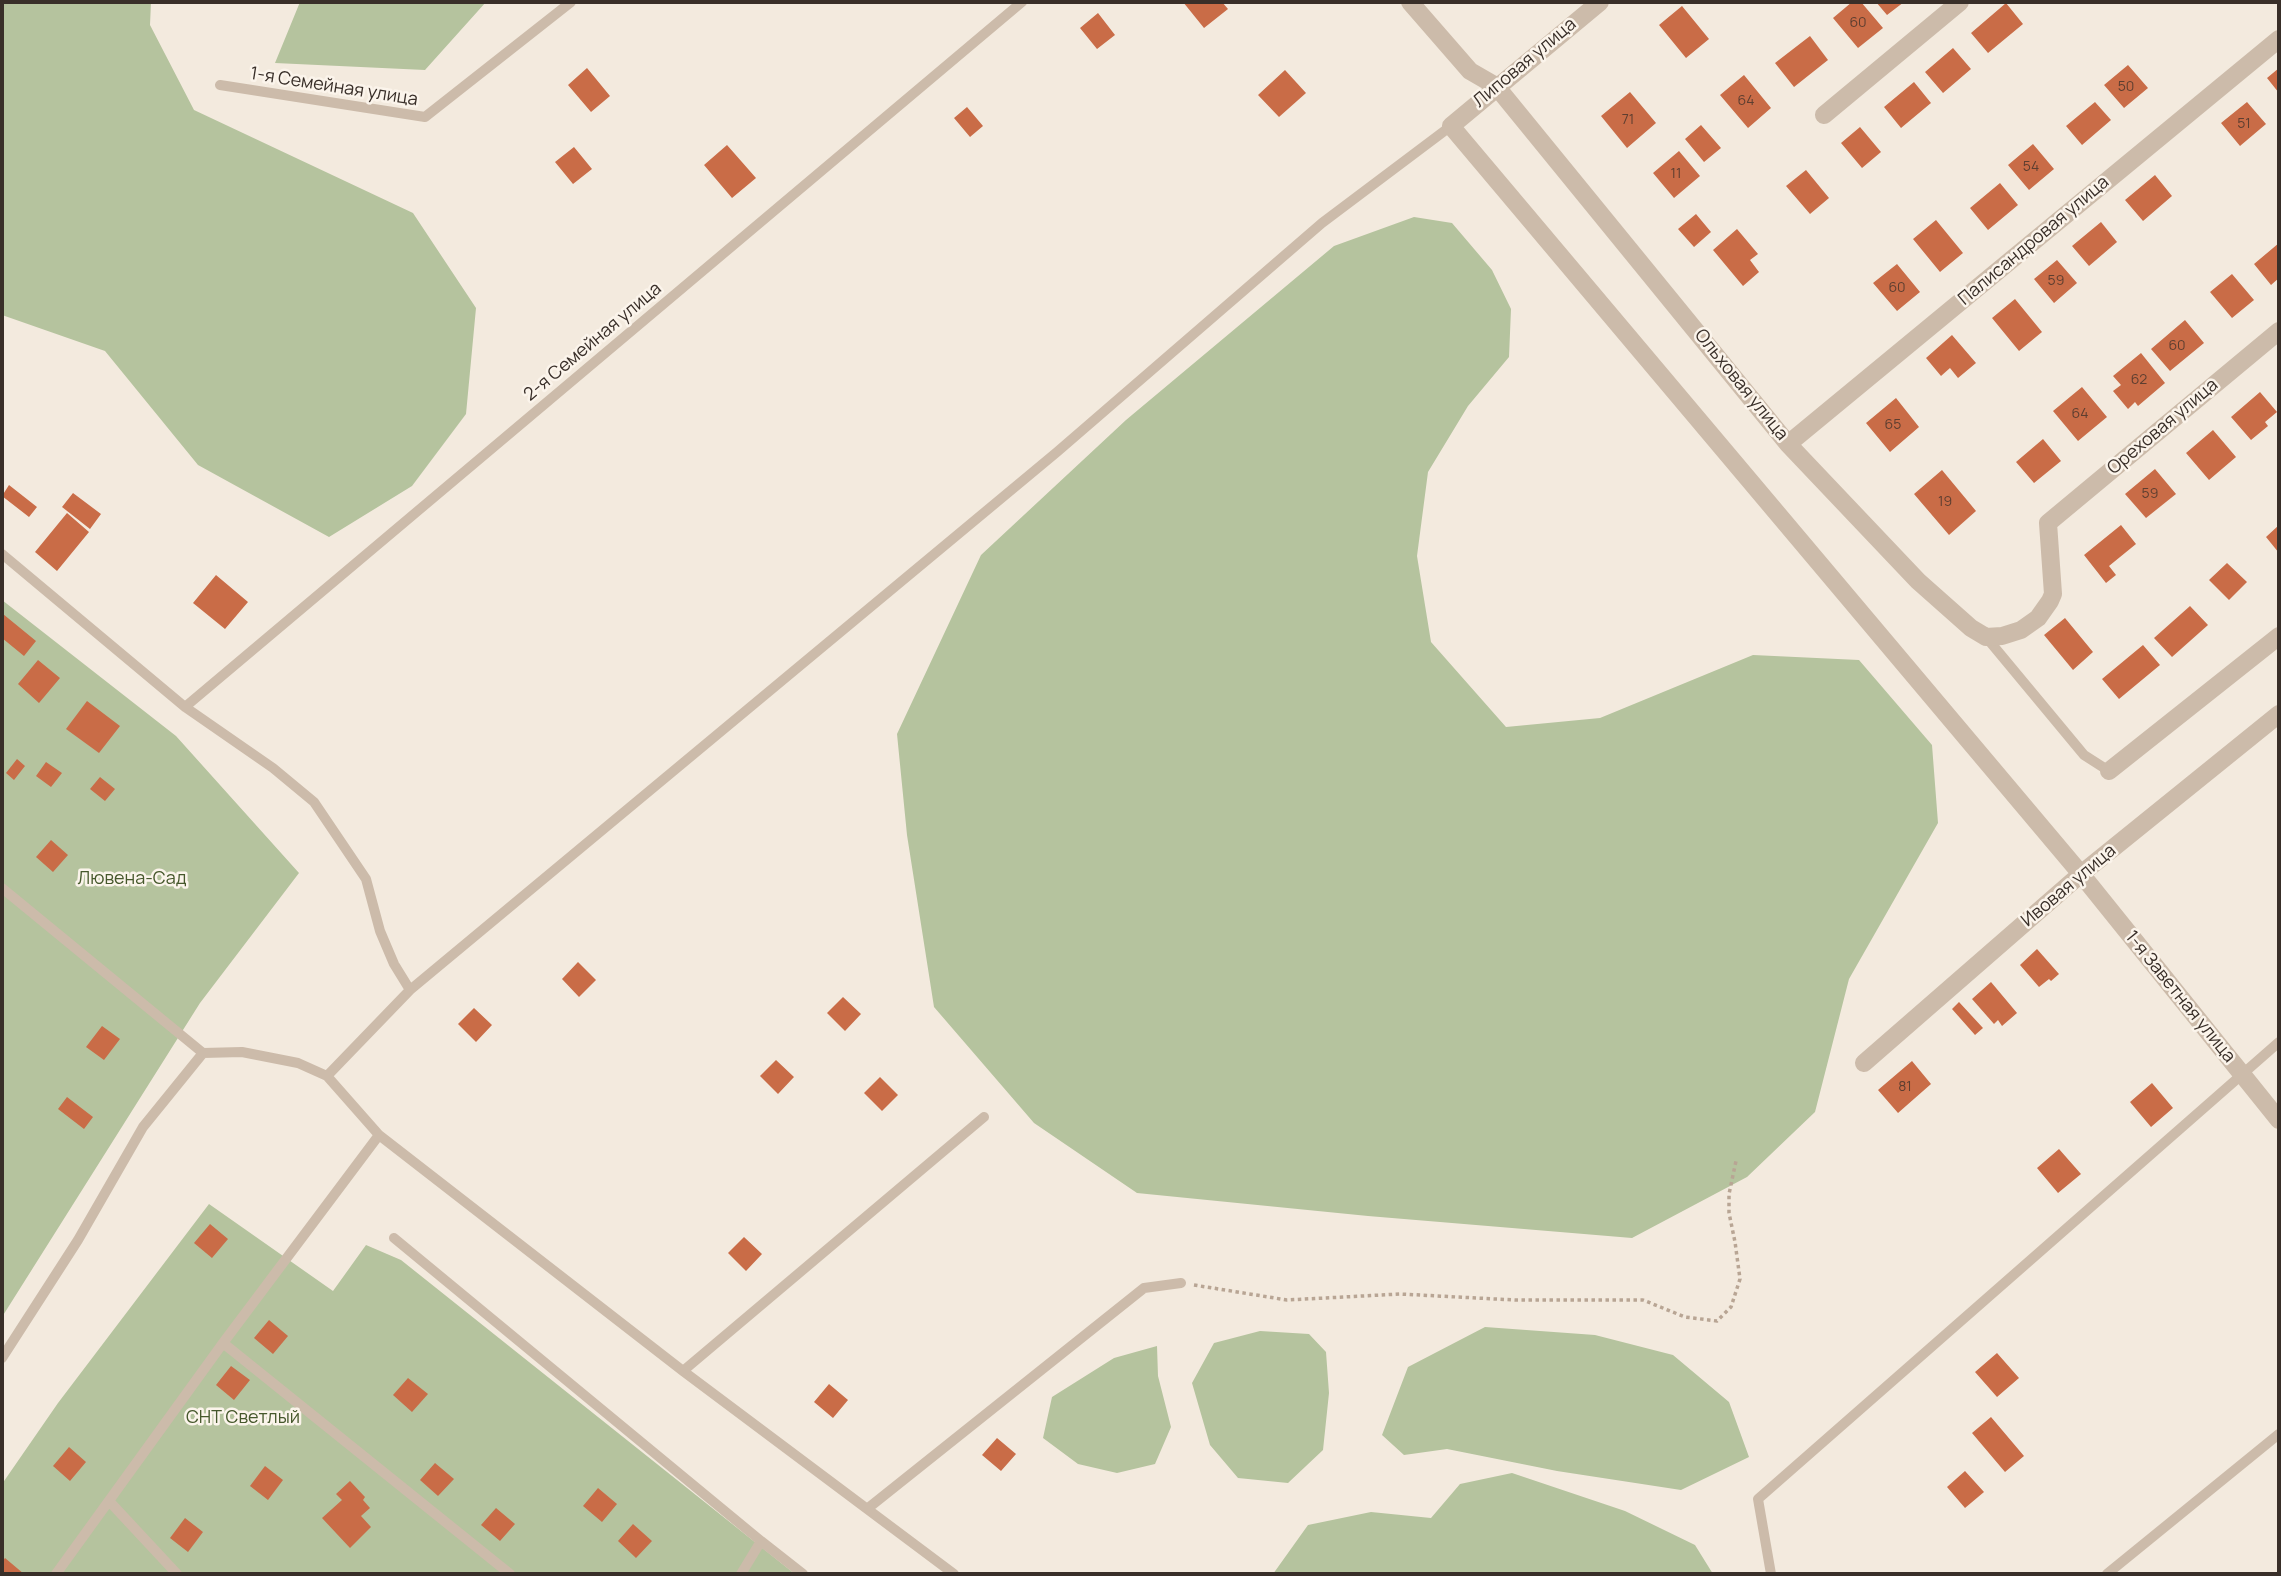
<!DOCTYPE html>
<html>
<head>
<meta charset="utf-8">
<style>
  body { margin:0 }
  #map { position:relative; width:2281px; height:1576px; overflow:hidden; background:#f3eade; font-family:Manrope,sans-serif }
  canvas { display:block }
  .frame { position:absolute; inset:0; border:4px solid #392f29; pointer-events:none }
</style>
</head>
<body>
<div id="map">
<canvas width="2281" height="1576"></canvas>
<div class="frame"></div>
</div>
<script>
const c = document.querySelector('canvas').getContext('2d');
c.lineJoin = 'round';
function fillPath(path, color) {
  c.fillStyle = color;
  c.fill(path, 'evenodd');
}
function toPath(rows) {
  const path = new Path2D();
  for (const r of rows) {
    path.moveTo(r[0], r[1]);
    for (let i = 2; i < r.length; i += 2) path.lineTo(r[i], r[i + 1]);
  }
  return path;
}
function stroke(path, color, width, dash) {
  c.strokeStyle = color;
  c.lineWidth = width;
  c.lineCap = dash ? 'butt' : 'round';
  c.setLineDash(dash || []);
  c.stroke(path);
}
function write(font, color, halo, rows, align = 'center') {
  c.font = font + ' Manrope,sans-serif';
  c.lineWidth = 5;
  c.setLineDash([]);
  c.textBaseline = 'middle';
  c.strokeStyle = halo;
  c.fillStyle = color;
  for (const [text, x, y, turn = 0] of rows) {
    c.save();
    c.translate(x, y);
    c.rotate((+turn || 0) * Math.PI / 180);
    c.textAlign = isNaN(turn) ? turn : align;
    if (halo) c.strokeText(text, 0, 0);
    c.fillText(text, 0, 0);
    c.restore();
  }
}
const green = toPath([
  [2,2,151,2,150,25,194,110,413,213,476,308,466,414,412,486,329,537,198,465,105,351,2,315],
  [300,2,486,2,425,70,275,63],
  [1414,217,1452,223,1492,270,1511,309,1509,357,1468,406,1428,472,1417,556,1431,642,1506,727,1600,718,1753,655,1859,660,1932,745,1938,823,1849,979,1815,1112,1747,1177,1632,1238,1368,1216,1137,1193,1034,1123,934,1007,907,835,897,734,981,555,1126,420,1334,246],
  [2,600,176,736,299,873,200,1003,2,1317],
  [209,1204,333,1291,366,1245,401,1260,795,1574,2,1574,2,1484,58,1403],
  [1485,1327,1595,1335,1673,1355,1729,1402,1749,1457,1681,1490,1557,1471,1447,1449,1404,1455,1382,1435,1408,1367],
  [1260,1331,1309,1334,1326,1352,1329,1393,1323,1450,1288,1483,1238,1478,1210,1445,1192,1383,1214,1343],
  [1157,1346,1158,1376,1171,1427,1155,1464,1117,1473,1078,1464,1043,1438,1052,1397,1114,1358],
  [1512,1473,1625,1511,1695,1545,1713,1574,1273,1574,1308,1525,1371,1512,1431,1518,1460,1484]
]);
const building = toPath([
  [1183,2,1222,2,1228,9,1204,28],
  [1852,2,1861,2,1883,28,1858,48,1833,18],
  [1876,2,1904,2,1887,15],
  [2006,3,2023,24,1988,53,1971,33],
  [1682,6,1709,39,1686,58,1659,25],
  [1098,13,1115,35,1097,49,1080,28],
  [1810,36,1828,60,1794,87,1775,63],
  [1953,48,1971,69,1943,93,1925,72],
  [2128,65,2148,88,2124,108,2104,85],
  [587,68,610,96,591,112,568,85],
  [2279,68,2279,93,2267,78],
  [1285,70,1306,93,1279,117,1258,95],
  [1744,75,1771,108,1748,128,1720,95],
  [1914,82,1931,103,1901,128,1884,107],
  [1630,92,1656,123,1627,148,1601,116],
  [2095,102,2111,120,2082,145,2066,126],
  [2247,102,2266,124,2240,146,2221,123],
  [967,107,983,126,970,137,954,118],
  [1701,125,1721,148,1704,162,1685,139],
  [1860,127,1881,152,1862,168,1841,143],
  [2033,144,2054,169,2029,190,2008,165],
  [727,145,756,178,732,198,704,165],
  [574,147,592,169,573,184,555,162],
  [1679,151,1700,176,1674,198,1653,173],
  [1806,170,1829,198,1810,214,1786,186],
  [2155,175,2172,196,2143,221,2125,200],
  [2000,183,2018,205,1988,230,1970,208],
  [1696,214,1711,232,1694,247,1678,229],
  [1936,220,1963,253,1940,272,1913,239],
  [2101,222,2117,242,2089,266,2072,246],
  [1737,229,1758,254,1750,260,1759,272,1743,286,1713,250],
  [2279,243,2279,278,2271,285,2254,264],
  [2057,260,2077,283,2054,303,2034,279],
  [1897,264,1920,292,1897,311,1873,283],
  [2232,274,2254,300,2232,318,2210,292],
  [2015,299,2042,332,2019,351,1992,318],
  [2185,320,2204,343,2170,371,2151,349],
  [1952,335,1976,363,1958,378,1950,368,1941,376,1926,358],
  [2141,353,2165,383,2138,406,2135,402,2128,409,2113,391,2121,385,2113,376],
  [2082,387,2107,417,2078,441,2053,411],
  [2260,392,2277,412,2265,422,2268,426,2251,440,2231,417],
  [1896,398,1919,427,1890,452,1866,423],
  [2213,430,2236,457,2209,480,2186,453],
  [2043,439,2061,461,2034,483,2016,462],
  [2155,469,2176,494,2146,518,2125,494],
  [1942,470,1976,511,1949,535,1914,494],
  [9,485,37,507,29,517,2,496],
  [73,493,101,514,90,529,62,507],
  [67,513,89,532,57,571,35,552],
  [2121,525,2136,544,2109,566,2116,575,2106,583,2084,555],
  [2279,525,2279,553,2266,537],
  [2227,563,2247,582,2229,600,2209,580],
  [216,575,248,602,225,629,193,603],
  [2190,606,2208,625,2172,657,2154,638],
  [3,614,36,641,24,656,2,638],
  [2065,618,2093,652,2073,670,2044,635],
  [2143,645,2160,665,2119,699,2102,679],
  [38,660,60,678,39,703,18,684],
  [87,701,120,726,99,753,66,729],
  [17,759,25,766,14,780,6,773],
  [46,762,62,773,51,787,36,776],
  [100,777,115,789,105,801,90,789],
  [51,840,68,855,53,872,36,857],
  [2037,949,2059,974,2051,981,2049,979,2039,987,2020,965],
  [578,962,596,980,579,997,562,979],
  [1991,982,2017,1013,2002,1026,1998,1020,1994,1024,1972,999],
  [843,997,861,1014,845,1031,827,1013],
  [1959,1002,1983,1028,1975,1035,1952,1009],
  [474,1008,492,1025,476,1042,458,1024],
  [102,1026,120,1039,104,1060,86,1047],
  [776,1060,794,1077,778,1094,760,1076],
  [1912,1061,1931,1084,1898,1113,1878,1090],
  [880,1077,898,1095,882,1111,864,1093],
  [2152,1083,2173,1108,2151,1127,2130,1102],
  [67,1097,93,1117,84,1129,58,1109],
  [2059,1149,2081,1174,2058,1193,2037,1168],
  [210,1224,228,1239,212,1258,194,1243],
  [744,1237,762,1254,746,1271,728,1253],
  [269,1320,288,1336,273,1354,254,1338],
  [1997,1353,2019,1378,1997,1397,1975,1372],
  [231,1366,250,1380,234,1400,216,1385],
  [408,1378,428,1394,412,1412,393,1395],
  [829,1384,848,1400,833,1418,814,1402],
  [1991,1417,2024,1456,2005,1472,1972,1433],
  [997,1438,1016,1454,1001,1471,982,1455],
  [69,1447,86,1462,70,1481,53,1466],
  [435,1463,454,1479,438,1496,420,1480],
  [265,1466,283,1480,268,1500,250,1486],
  [1965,1471,1984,1492,1965,1508,1947,1487],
  [350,1481,365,1497,363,1500,370,1508,361,1516,371,1527,350,1548,322,1518,342,1500,336,1494],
  [598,1488,617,1504,602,1522,583,1506],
  [496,1508,515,1524,500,1541,481,1525],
  [185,1518,203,1532,188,1552,170,1538],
  [633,1524,652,1541,636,1558,618,1541],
  [5,1558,24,1574,2,1574,2,1562]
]);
const path = toPath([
  [1194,1285,1287,1300,1400,1294,1515,1300,1643,1300,1685,1317,1717,1321,1731,1307,1740,1279,1735,1242,1729,1213,1729,1194,1736,1161]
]);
const service = toPath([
  [220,85,425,117,571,2],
  [2,554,185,707,273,768,314,802,366,879,380,931,394,964,410,990],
  [1986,637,2084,755,2109,771],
  [185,707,1022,2],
  [2,888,203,1053,242,1052,298,1063,327,1076,379,1135,683,1371,954,1574],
  [327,1076,410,990,1057,452,1322,223,1451,126],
  [394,1238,761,1541,741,1574],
  [223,1343,510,1574],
  [2,1358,78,1240,143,1127,203,1053],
  [683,1371,984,1117],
  [109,1501,177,1574],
  [867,1509,1144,1288,1181,1283],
  [761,1541,803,1574],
  [56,1574,223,1343,379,1135],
  [1771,1574,1758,1499,2279,1042],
  [2107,1574,2279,1434]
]);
const minor = toPath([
  [1410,2,1470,71,1496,86,1788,444,1918,581,1971,628,1986,637,2002,636,2021,630,2038,618,2050,601,2053,594,2048,523,2279,331],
  [1600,2,1451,126,2081,874,2279,1120],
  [1824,115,1960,2],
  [1788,444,2279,39],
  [2109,771,2279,636],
  [1864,1063,2081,874,2279,714]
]);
const numberNames = [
  ["60",1858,23],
  ["50",2126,87],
  ["64",1746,101],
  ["71",1628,120],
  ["51",2244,124],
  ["54",2031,167],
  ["11",1676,174],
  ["59",2056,281],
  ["60",1897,288],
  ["60",2177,346],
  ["62",2139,380],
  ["64",2080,414],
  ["65",1893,425],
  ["59",2150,494],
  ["19",1945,502],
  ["81",1905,1087]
];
const streetNames = [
  ["Липовая улица",1525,63,-40],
  ["1-я Семейная улица",334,87,9],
  ["Палисандровая улица",2034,241,-40],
  ["2-я Семейная улица",593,342,-40],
  ["Ольховая улица",1741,385,51],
  ["Ореховая улица",2163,427,-40],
  ["Ивовая улица",2069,886,-40],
  ["1-я Заветная улица",2180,997,51]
];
const parkNames = [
  ["Лювена-Сад",132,879],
  ["СНТ Светлый",243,1418]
];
fillPath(green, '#b5c39e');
fillPath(building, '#c96c47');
stroke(path, '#b8a594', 3.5, [3.5, 3.5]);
stroke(service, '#cba', 10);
stroke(minor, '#cba', 18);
write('14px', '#5d3e30', null, numberNames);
write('18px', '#392f29', '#fbf4eb', streetNames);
write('18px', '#46582c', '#fbf4eb', parkNames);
</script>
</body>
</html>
